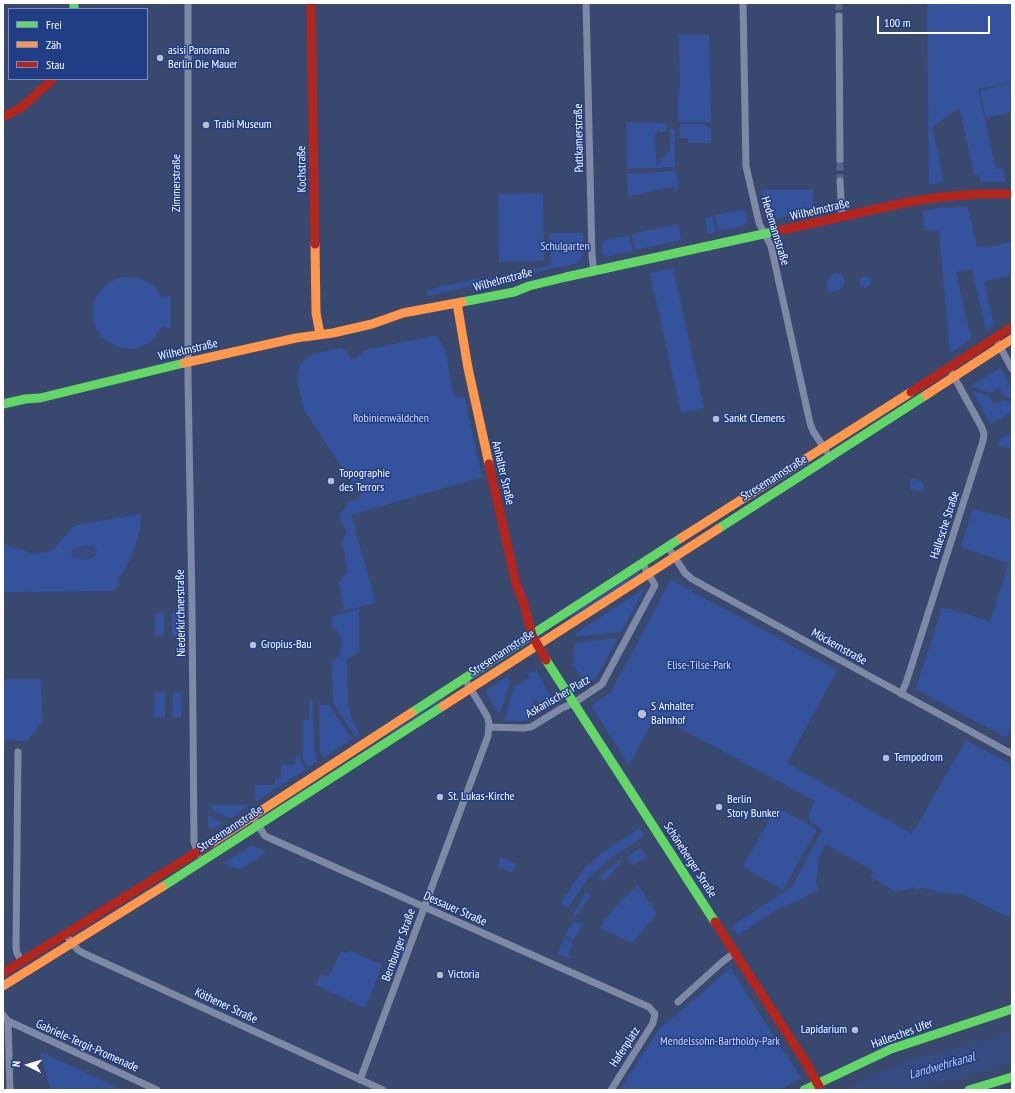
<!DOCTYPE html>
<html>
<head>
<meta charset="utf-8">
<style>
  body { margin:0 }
  #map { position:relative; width:1015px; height:1093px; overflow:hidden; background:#38486f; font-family:"PT Sans Narrow",sans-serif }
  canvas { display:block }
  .frame { position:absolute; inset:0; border:4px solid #fff; pointer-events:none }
  .legend { position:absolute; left:8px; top:8px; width:140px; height:72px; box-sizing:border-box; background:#213d86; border:1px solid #7a8bb6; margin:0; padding:5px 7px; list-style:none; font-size:12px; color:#fff }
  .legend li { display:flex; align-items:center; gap:8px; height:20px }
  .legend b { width:20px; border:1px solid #7a8bb6 }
  .north { position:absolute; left:8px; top:1045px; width:40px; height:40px; -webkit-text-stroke:3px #213d86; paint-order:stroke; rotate:275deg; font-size:11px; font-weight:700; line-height:16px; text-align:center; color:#fff }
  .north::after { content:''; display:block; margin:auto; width:14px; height:18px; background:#fff; clip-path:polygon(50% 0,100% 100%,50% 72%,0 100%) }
  .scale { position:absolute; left:877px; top:16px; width:113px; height:18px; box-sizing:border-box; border:2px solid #fff; border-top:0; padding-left:5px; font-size:12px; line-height:14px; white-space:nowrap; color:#fff; -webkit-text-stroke:3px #213d86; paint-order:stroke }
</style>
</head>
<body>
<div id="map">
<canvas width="1015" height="1093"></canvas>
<div class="frame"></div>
<ul class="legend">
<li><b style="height:5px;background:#63d668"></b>Frei</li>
<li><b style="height:5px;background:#ff974d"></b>Zäh</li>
<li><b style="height:5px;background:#b3261e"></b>Stau</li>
</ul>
<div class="north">N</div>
<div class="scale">100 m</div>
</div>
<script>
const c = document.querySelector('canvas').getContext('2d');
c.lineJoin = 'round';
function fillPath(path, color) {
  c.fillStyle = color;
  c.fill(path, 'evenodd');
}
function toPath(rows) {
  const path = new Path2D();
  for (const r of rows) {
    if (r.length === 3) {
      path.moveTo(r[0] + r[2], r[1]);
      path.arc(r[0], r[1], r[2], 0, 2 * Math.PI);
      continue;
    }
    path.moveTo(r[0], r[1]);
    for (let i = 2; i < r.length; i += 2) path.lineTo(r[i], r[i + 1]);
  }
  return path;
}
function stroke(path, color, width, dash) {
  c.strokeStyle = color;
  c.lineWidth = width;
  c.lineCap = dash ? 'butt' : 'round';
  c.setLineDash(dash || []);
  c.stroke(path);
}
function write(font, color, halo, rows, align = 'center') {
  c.font = font + ' "PT Sans Narrow",sans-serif';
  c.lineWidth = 3;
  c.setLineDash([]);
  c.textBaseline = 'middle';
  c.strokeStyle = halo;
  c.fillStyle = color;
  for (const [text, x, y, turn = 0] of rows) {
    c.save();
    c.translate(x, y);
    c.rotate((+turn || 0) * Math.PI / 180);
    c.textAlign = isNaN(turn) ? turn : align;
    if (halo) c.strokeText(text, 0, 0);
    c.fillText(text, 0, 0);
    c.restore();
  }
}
const green = toPath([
  [927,3,1012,3,1012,82,978,89,996,169,1003,168,1006,182,980,182,978,174,974,175,960,110,958,109,932,127,944,181,929,185],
  [679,34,709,35,711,122,680,122,678,120,678,97,680,87],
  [1012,83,1012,112,986,118,980,91],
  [626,122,666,123,666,132,657,131,657,134,654,134,657,166,664,156,670,151,670,129,675,129,675,165,673,167,627,169],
  [680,124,702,124,711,128,711,143,688,143,688,138,679,138],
  [674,171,676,172,679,186,675,193,673,186,628,197,627,174],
  [762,190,813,190,813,210,772,220,768,217],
  [543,193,544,261,499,262,498,194],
  [962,207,968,207,977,247,995,246,1012,241,1012,275,984,281,994,325,986,330,972,269,956,272,971,339,950,353,939,231,924,230,923,212,939,208],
  [745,209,747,220,743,226,719,231,715,215],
  [712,216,716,232,708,234,705,218],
  [678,224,681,240,635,250,632,234],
  [550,233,583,233,583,255,578,263,486,283,486,279,551,265],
  [629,235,633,251,606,257,602,253,602,241],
  [673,268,704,408,681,413,650,273],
  [837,273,843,276,845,281,844,284,840,290,831,292,828,289,827,283,832,274],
  [865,282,6],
  [127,277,138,278,146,281,156,288,161,297,171,296,171,328,162,327,151,342,140,347,134,349,122,348,109,343,101,336,96,329,93,317,93,307,96,297,103,288,110,282,119,278],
  [479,278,481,284,428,296,427,290],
  [437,335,446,352,452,389,456,398,464,396,482,477,351,515,376,603,344,611,339,582,348,571,342,542,347,531,339,518,347,503,361,496,304,410,297,379,300,364,313,354,342,348,354,360,366,350],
  [1001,368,1012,389,1012,399,1004,396,999,388,991,393,970,386],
  [973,391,990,396,994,404,1003,400,1012,403,1012,412,990,424],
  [1012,432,1012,449,998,445,1000,439],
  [910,478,917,480,923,484,924,490,915,490,915,489,911,490,910,486,911,485],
  [973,509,1012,520,1012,721,1007,738,916,689,942,607,990,621,1009,563,961,547],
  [141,514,140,530,134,550,126,568,117,579,120,585,112,591,3,592,3,544,34,554,48,552,53,550,72,528,77,525],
  [637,570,640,575,571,618,569,614],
  [671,580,837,670,787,763,912,834,966,740,1012,765,1012,919,964,895,937,892,936,890,920,888,916,890,913,887,896,892,871,877,873,871,826,844,819,856,816,882,818,891,772,912,738,935,732,926,792,887,823,829,809,821,809,813,815,801,656,715,629,765,591,706,610,693],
  [645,588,621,632,576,637,576,633],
  [359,609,359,652,347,660,348,702,352,721,360,734,355,737,333,703,332,663,338,657,342,644,341,638,337,631,332,626,332,617],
  [172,612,181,612,181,636,172,636],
  [155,613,164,613,164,636,155,636],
  [618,638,598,675,594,679,586,685,573,664,575,643],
  [537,671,547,690,556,703,544,711,537,711,537,700,533,700,531,719,525,721,504,721,514,687,530,677,527,673],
  [507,677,510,681,500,715,485,691],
  [3,679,41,679,42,722,27,741,3,740],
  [155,692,165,692,165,717,154,717],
  [173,693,182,693,181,717,172,717],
  [444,697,445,700,391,734,390,733],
  [309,700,313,700,314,750,317,761,309,767,303,759,303,720,309,719],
  [319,705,329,705,352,739,323,758,320,750],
  [295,757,300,757,300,761,306,769,255,802,255,785,275,785,275,779,281,779,281,765,295,765],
  [208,805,246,805,247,807,231,818,217,813],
  [776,807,817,829,783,890,743,867],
  [208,815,217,820,223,823,212,830,208,828],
  [640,828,644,836,608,860,587,879,569,907,561,903,576,880,586,867,603,852],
  [252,845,267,852,240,870,224,863],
  [641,848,647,856,632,866,627,857],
  [501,857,516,864,512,873,498,866],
  [621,859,622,861,604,882,598,877],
  [638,885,657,914,632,943,600,928,608,916,621,901],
  [586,892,591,896,574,918,572,917],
  [575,921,585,926,584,928,581,926,574,940,565,936,569,928],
  [564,938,573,943,568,955,571,957,569,959,558,954],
  [341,951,346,953,351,951,382,965,365,1008,316,985,321,974,329,977],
  [730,968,801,1078,779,1090,620,1090,659,1029,674,1017],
  [41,1053,43,1053,123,1090,51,1090,41,1056]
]);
const water = toPath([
  [85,545,93,546,97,550,96,555,93,558,87,560,75,559,71,554,73,549],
  [1012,1033,1012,1062,920,1090,846,1090,873,1075,920,1057]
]);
const streetTunnel = toPath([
  [839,3,839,16],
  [840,181,840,160]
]);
const street = toPath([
  [188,3,188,379,192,605,194,842,198,854],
  [586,3,592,256,594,272],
  [743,3,746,166,759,223,771,246,810,423,813,431,826,451],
  [839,16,840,160],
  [840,181,842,217],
  [998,343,1012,369],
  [668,547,685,573,692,579,1012,754],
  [901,694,906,683,983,441,984,434,982,428,952,373],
  [489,727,523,728,531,727,562,708,574,703,602,684,655,585,642,563],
  [18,752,16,948,17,953,22,962],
  [256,822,265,836,649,1007,655,1014,653,1023,611,1090],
  [69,939,78,950,83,953,383,1090],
  [678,1002,721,963,735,952],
  [3,1015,8,1021,10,1090],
  [8,1021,157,1090],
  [360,1080,488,736,489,723,487,716,464,678]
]);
const fast = toPath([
  [74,3,74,9],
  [462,302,514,292,529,286,566,277,777,231],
  [3,404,25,399,40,398,184,363],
  [718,529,926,395],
  [546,660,715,922],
  [411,713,681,538],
  [162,887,443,706],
  [804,1090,891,1049,1012,1009],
  [969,1090,1012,1077]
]);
const slow = toPath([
  [315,244,316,313,320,334],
  [457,303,468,368,489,464],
  [184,363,296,338,333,333,372,324,403,313,462,302],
  [926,395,1012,339],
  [681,538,911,392],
  [443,706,718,529],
  [210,844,411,713],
  [3,986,162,887]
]);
const jam = toPath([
  [311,3,315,244],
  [3,117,22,107,53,79],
  [777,231,908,202,940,197,979,194,1012,194],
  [911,392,1012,327],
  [489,464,516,584,523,601,532,635,546,660],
  [715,922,805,1061,821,1090],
  [3,973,210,844]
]);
const markers = [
  [160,58,4,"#b9bfcd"],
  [206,125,4,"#b9bfcd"],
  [716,419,4,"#b9bfcd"],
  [331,481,4,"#b9bfcd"],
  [253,645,4,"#b9bfcd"],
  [642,714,5,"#b9bfcd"],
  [886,758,4,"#b9bfcd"],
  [440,797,4,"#b9bfcd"],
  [719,807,4,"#b9bfcd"],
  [440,975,4,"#b9bfcd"],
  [855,1030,4,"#b9bfcd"]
];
const poiNames = [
  ["asisi Panorama",168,51],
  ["Berlin Die Mauer",168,65],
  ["Trabi Museum",214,125],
  ["Sankt Clemens",724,419],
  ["Topographie",339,474],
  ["des Terrors",339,488],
  ["Gropius-Bau",261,645],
  ["S Anhalter",651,707],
  ["Bahnhof",651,721],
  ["Tempodrom",894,758],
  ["St. Lukas-Kirche",448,797],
  ["Berlin",727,800],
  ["Story Bunker",727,814],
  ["Victoria",448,975],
  ["Lapidarium",847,1030,"right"]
];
const streetNames = [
  ["Puttkamerstraße",579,138,-91],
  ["Kochstraße",302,169,-91],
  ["Zimmerstraße",177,183,-90],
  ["Wilhelmstraße",820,210,-13],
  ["Hedemannstraße",775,231,73],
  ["Wilhelmstraße",503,280,-15],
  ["Wilhelmstraße",188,350,-13],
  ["Anhalter Straße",503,473,77],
  ["Stresemannstraße",774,478,-32],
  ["Hallesche Straße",945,525,-72],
  ["Niederkirchnerstraße",181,613,-91],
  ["Möckernstraße",839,647,29],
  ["Stresemannstraße",502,653,-33],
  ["Askanischer Platz",558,697,-30],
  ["Stresemannstraße",230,829,-33],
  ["Schöneberger Straße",690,860,57],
  ["Dessauer Straße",455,909,24],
  ["Bernburger Straße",399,945,-70],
  ["Köthener Straße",226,1006,25],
  ["Hallesches Ufer",902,1034,-20],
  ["Gabriele-Tergit-Promenade",87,1046,24],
  ["Hafenplatz",625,1047,-57]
];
const parkNames = [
  ["Schulgarten",565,247],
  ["Robinienwäldchen",391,419],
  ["Elise-Tilse-Park",699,666],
  ["Mendelssohn-Bartholdy-Park",720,1042]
];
const waterNames = [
  ["Landwehrkanal",942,1066,-16]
];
fillPath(green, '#35539c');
fillPath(water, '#364b7f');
stroke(streetTunnel, '#566385', 7, [7, 3.5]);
stroke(street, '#7e89a5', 7);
stroke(fast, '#63d668', 9);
stroke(slow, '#ff974d', 9);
stroke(jam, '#b3261e', 9);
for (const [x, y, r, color] of markers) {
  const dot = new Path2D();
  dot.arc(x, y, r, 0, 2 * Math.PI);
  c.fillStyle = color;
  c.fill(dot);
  stroke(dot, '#213d86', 1.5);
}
write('12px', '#fff', '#213d86', poiNames, 'left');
write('12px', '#fff', '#213d86', streetNames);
write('12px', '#cedaf7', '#213d86', parkNames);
write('italic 13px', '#b5c7f1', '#213d86', waterNames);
</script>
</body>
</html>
